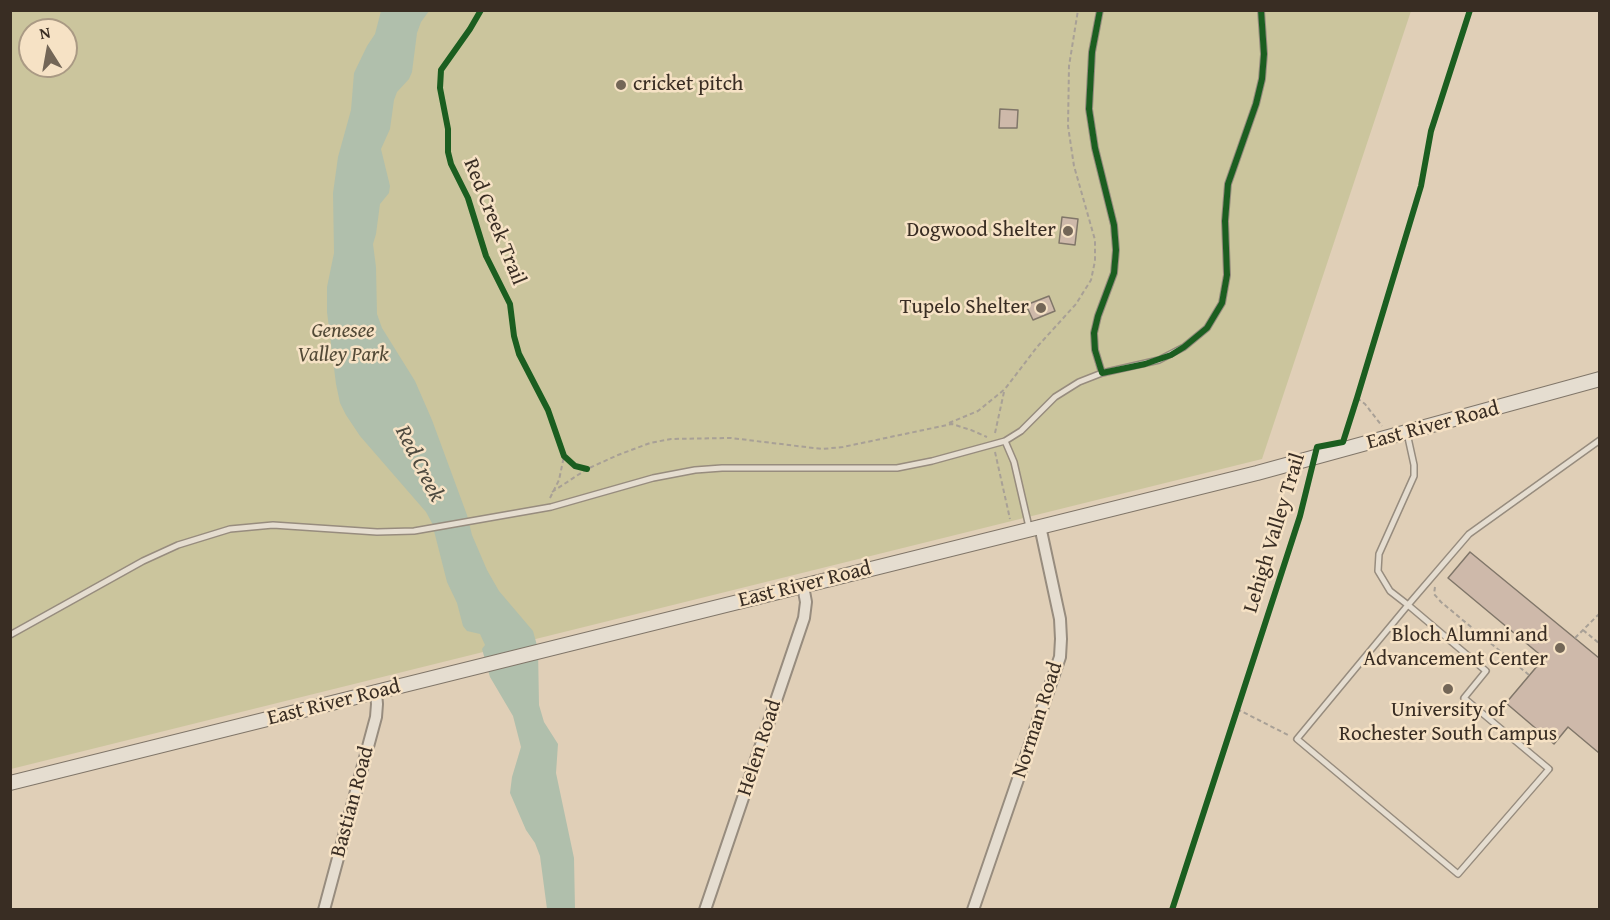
<!DOCTYPE html>
<html>
<head>
<meta charset="utf-8">
<style>
  body { margin:0 }
  #map { position:relative; width:1610px; height:920px; overflow:hidden; background:#e0cfb7; font-family:"Gentium Book Plus",serif }
  canvas { display:block }
  .frame { position:absolute; inset:0; border:12px solid #392d23; pointer-events:none }
  .north { position:absolute; left:18px; top:18px; width:60px; height:60px; box-sizing:border-box; background:#f6e2c5; border:2px solid #aa9a84; border-radius:50%; rotate:349deg; font-size:16px; font-weight:700; line-height:24px; text-align:center; color:#392d23 }
  .north::after { content:''; display:block; margin:auto; width:21px; height:27px; background:#736657; clip-path:polygon(50% 0,100% 100%,50% 72%,0 100%) }
</style>
</head>
<body>
<div id="map">
<canvas width="1610" height="920"></canvas>
<div class="frame"></div>
<div class="north">N</div>
</div>
<script>
const c = document.querySelector('canvas').getContext('2d');
c.lineJoin = 'round';
function fillPath(path, color) {
  c.fillStyle = color;
  c.fill(path, 'evenodd');
}
function toPath(rows) {
  const path = new Path2D();
  for (const r of rows) {
    path.moveTo(r[0], r[1]);
    for (let i = 2; i < r.length; i += 2) path.lineTo(r[i], r[i + 1]);
  }
  return path;
}
function stroke(path, color, width, dash) {
  c.strokeStyle = color;
  c.lineWidth = width;
  c.lineCap = dash ? 'butt' : 'round';
  c.setLineDash(dash || []);
  c.stroke(path);
}
function write(font, color, halo, rows, align = 'center') {
  c.font = font + ' "Gentium Book Plus",serif';
  c.lineWidth = 5;
  c.setLineDash([]);
  c.textBaseline = 'middle';
  c.strokeStyle = halo;
  c.fillStyle = color;
  for (const [text, x, y, turn = 0] of rows) {
    c.save();
    c.translate(x, y);
    c.rotate((+turn || 0) * Math.PI / 180);
    c.textAlign = isNaN(turn) ? turn : align;
    if (halo) c.strokeText(text, 0, 0);
    c.fillText(text, 0, 0);
    c.restore();
  }
}
const green = toPath([
  [10,11,1411,11,1262,459,11,769],
  [30,30,66,30,66,66,30,66]
]);
const water = toPath([
  [381,11,429,11,421,22,417,33,412,72,409,79,397,92,394,100,390,129,381,149,390,186,389,193,380,204,376,234,373,244,376,267,377,314,382,328,415,381,432,420,467,515,472,535,487,570,499,591,533,631,538,649,539,705,544,722,558,744,556,773,574,858,575,909,547,909,540,856,535,843,526,830,510,793,512,777,521,747,513,716,490,677,482,649,485,645,480,634,467,631,463,626,457,603,447,582,432,523,426,512,360,436,346,415,340,403,336,384,327,312,327,287,334,253,333,193,338,157,351,110,354,73,367,46,375,34]
]);
const building = toPath([
  [1000,109,1018,110,1017,128,999,128,1000,109],
  [1062,217,1078,219,1075,245,1059,243,1062,217],
  [1049,296,1055,311,1033,320,1026,305,1049,296],
  [1470,552,1599,658,1599,753,1568,727,1554,744,1506,703,1544,658,1448,578,1470,552]
]);
const path = toPath([
  [1357,398,1365,404,1382,426],
  [949,423,978,411,1005,389,1037,347,1076,304,1091,280,1095,261,1095,240,1074,166,1068,126,1069,66,1078,10],
  [995,433,1004,392],
  [995,452,1010,519],
  [552,492,587,469,618,455,650,443,671,439,731,438,822,449,843,447,952,424,971,430,987,437],
  [550,498,559,480,564,456],
  [1435,587,1434,594,1441,602,1529,675],
  [1583,630,1600,644],
  [1575,638,1600,613],
  [1237,709,1288,735]
]);
const lane = toPath([
  [1100,10,1092,52,1089,109,1095,148,1114,225,1116,250,1114,273,1098,316,1094,333,1095,350,1102,373],
  [1407,433,1414,465,1414,476,1379,554,1378,571,1390,591,1408,605,1486,671,1464,698,1549,769,1458,874,1297,739,1408,605,1469,534,1600,440],
  [1029,527,1014,462,1005,441,1021,431,1055,397,1079,382,1102,373,1159,360,1184,347,1207,328,1222,303,1227,275,1225,221,1228,184,1256,104,1262,79,1264,54,1261,10],
  [10,635,143,561,178,545,230,529,273,525,377,532,414,531,551,507,653,478,695,470,722,468,897,468,932,461,1005,441]
]);
const street = toPath([
  [324,910,376,717,377,704,376,693],
  [705,910,804,618,806,602,803,586],
  [973,910,1060,657,1061,639,1060,619,1040,526]
]);
const secondary = toPath([
  [10,783,1257,473,1600,379]
]);
const cycleway = toPath([
  [481,10,470,29,441,70,440,88,448,129,448,152,451,164,468,198,486,256,510,304,514,336,519,354,548,410,564,456,575,466,587,469],
  [1100,10,1092,52,1089,109,1095,148,1114,225,1116,250,1114,273,1098,316,1094,333,1095,350,1102,373,1145,364,1171,355,1184,347,1207,328,1222,303,1227,275,1225,221,1228,184,1256,104,1262,79,1264,54,1261,10],
  [1172,910,1300,516,1317,447,1343,442,1357,398,1421,186,1431,131,1470,10]
]);
const markers = [
  [621,85,6,"#736657"],
  [1068,231,6,"#736657"],
  [1041,308,6,"#736657"],
  [1560,648,6,"#736657"],
  [1448,689,6,"#736657"]
];
const poiNames = [
  ["cricket pitch",633,85,"left"],
  ["Dogwood Shelter",1056,231],
  ["Tupelo Shelter",1029,308],
  ["Bloch Alumni and",1548,636],
  ["Advancement Center",1548,660],
  ["University of",1448,711,"center"],
  ["Rochester South Campus",1448,735,"center"]
];
const streetNames = [
  ["Red Creek Trail",494,222,68],
  ["East River Road",1433,426,-15],
  ["Lehigh Valley Trail",1275,533,-73],
  ["East River Road",805,585,-14],
  ["East River Road",334,703,-14],
  ["Norman Road",1038,720,-72],
  ["Helen Road",760,748,-72],
  ["Bastian Road",353,802,-75]
];
const parkNames = [
  ["Genesee",343,332],
  ["Valley Park",343,356]
];
const waterNames = [
  ["Red Creek",419,464,63]
];
fillPath(green, '#cbc59d');
fillPath(water, '#b0bfac');
fillPath(building, '#ceb9aa');
stroke(building, '#807669', 1.5);
stroke(lane, '#978c7e', 8);
stroke(street, '#978c7e', 14);
stroke(secondary, '#807669', 16);
stroke(path, '#a8a096', 2, [4.5, 3]);
stroke(lane, '#e5ddd0', 5);
stroke(street, '#e5ddd0', 10);
stroke(secondary, '#e5ddd0', 14);
stroke(cycleway, '#1b5e20', 6);
for (const [x, y, r, color] of markers) {
  const dot = new Path2D();
  dot.arc(x, y, r, 0, 2 * Math.PI);
  c.fillStyle = color;
  c.fill(dot);
  stroke(dot, '#f6e2c5', 2);
}
write('21px', '#392d23', '#f6e2c5', poiNames, 'right');
write('21px', '#392d23', '#f6e2c5', streetNames);
write('italic 21px', '#534a37', '#f6e2c5', parkNames);
write('italic 22px', '#4d493e', '#f6e2c5', waterNames);
</script>
</body>
</html>
